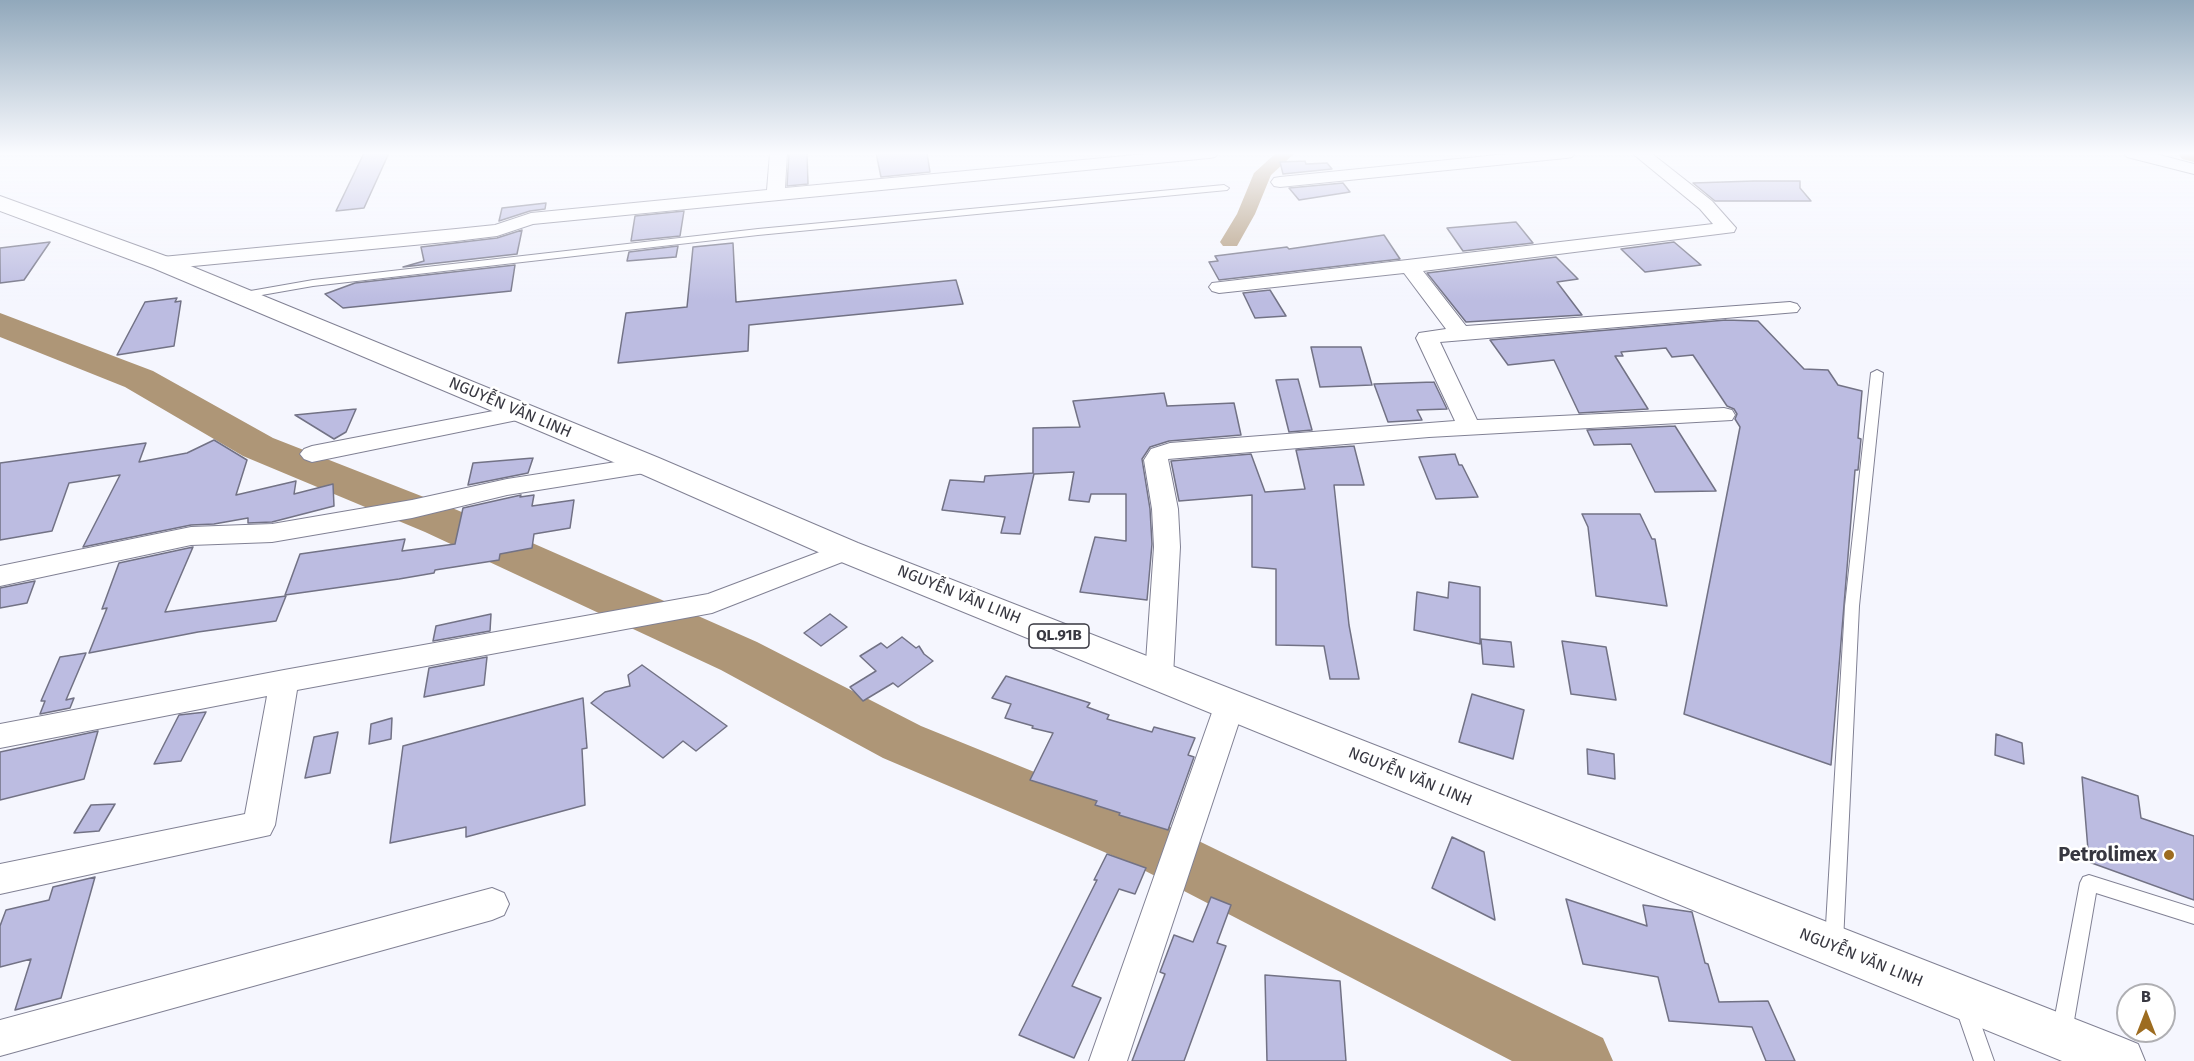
<!DOCTYPE html>
<html>
<head>
<meta charset="utf-8">
<style>
  body { margin:0 }
  #map { position:relative; width:2194px; height:1061px; overflow:hidden; background:#f5f6fe; font-family:"Fira Sans",sans-serif }
  canvas { display:block }
  .north { position:absolute; left:2116px; top:983px; width:60px; height:60px; box-sizing:border-box; background:#fff; border:2px solid #afafb3; border-radius:50%; rotate:0deg; font-size:16px; font-weight:700; line-height:24px; text-align:center; color:#373740 }
  .north::after { content:''; display:block; margin:auto; width:21px; height:27px; background:#9d6c20; clip-path:polygon(50% 0,100% 100%,50% 72%,0 100%) }
</style>
</head>
<body>
<div id="map">
<canvas width="2194" height="1061"></canvas>
<div class="north">B</div>
</div>
<script>
const c = document.querySelector('canvas').getContext('2d');
c.lineJoin = 'round';
function toPath(rows) {
  const path = new Path2D();
  for (const r of rows) {
    path.moveTo(r[0], r[1]);
    for (let i = 2; i < r.length; i += 2) path.lineTo(r[i], r[i + 1]);
  }
  return path;
}
function fillPath(path, color) {
  c.fillStyle = color;
  c.fill(path, 'evenodd');
}
function stroke(path, color, width, dash) {
  c.strokeStyle = color;
  c.lineWidth = width;
  c.lineCap = dash ? 'butt' : 'round';
  c.setLineDash(dash || []);
  c.stroke(path);
}
function write(font, color, halo, rows, align = 'center') {
  c.font = font + ' "Fira Sans",sans-serif';
  c.lineWidth = 5;
  c.setLineDash([]);
  c.textBaseline = 'middle';
  c.strokeStyle = halo;
  c.fillStyle = color;
  for (const [text, x, y, turn = 0] of rows) {
    c.save();
    c.translate(x, y);
    c.rotate((+turn || 0) * Math.PI / 180);
    c.textAlign = isNaN(turn) ? turn : align;
    if (halo) c.strokeText(text, 0, 0);
    c.fillText(text, 0, 0);
    c.restore();
  }
}
const canal = toPath([
  [1276,153,1295,153,1271,175,1255,214,1237,246,1223,246,1220,242,1237,214,1254,173,1276,153]
]);
const river = toPath([
  [2178,153,2194,153,2194,162,2182,159,2178,153],
  [0,313,153,371,273,438,457,510,619,581,757,642,921,726,1170,827,1603,1038,1613,1061,1512,1061,1130,863,883,758,721,670,425,532,243,456,125,387,0,337,0,313]
]);
const building = toPath([
  [364,153,389,153,364,208,336,211,364,153],
  [789,153,807,153,808,184,787,186,789,153],
  [876,153,927,153,930,172,881,177,876,153],
  [1305,161,1306,164,1327,163,1332,169,1283,174,1280,162,1305,161],
  [1754,181,1800,181,1800,188,1811,201,1715,201,1693,183,1754,181],
  [1343,183,1350,192,1299,200,1289,188,1343,183],
  [546,203,545,209,530,211,499,221,502,208,546,203],
  [684,211,680,236,631,241,635,216,684,211],
  [1516,222,1533,243,1463,251,1447,228,1516,222],
  [522,230,517,254,403,267,424,261,421,247,497,238,522,230],
  [1384,235,1400,259,1219,280,1209,262,1218,261,1215,256,1287,247,1289,249,1384,235],
  [50,242,24,280,0,283,0,248,50,242],
  [1674,242,1701,265,1645,272,1621,249,1674,242],
  [733,243,736,302,956,280,963,304,749,325,748,351,618,363,626,313,687,307,693,247,733,243],
  [678,246,676,257,627,261,629,252,678,246],
  [1556,257,1578,279,1557,282,1582,315,1466,322,1427,273,1556,257],
  [515,265,511,291,343,308,325,294,355,283,515,265],
  [1270,290,1286,316,1255,318,1243,293,1270,290],
  [177,298,175,302,181,301,174,346,117,355,145,302,177,298],
  [1726,320,1758,321,1804,369,1828,370,1838,385,1862,391,1858,438,1861,439,1858,470,1855,470,1831,765,1684,714,1740,427,1735,419,1737,414,1734,409,1727,406,1693,355,1672,357,1666,348,1621,352,1623,356,1615,356,1648,409,1579,413,1554,360,1508,365,1490,340,1726,320],
  [1311,347,1361,347,1372,385,1320,387,1311,347],
  [1298,379,1312,430,1289,432,1276,380,1298,379],
  [1434,382,1447,409,1417,410,1422,420,1388,422,1374,384,1434,382],
  [1164,393,1167,406,1234,403,1241,435,1169,441,1150,447,1142,459,1150,509,1152,544,1147,600,1080,592,1095,537,1126,541,1126,494,1091,494,1089,502,1069,500,1074,472,1034,474,1020,534,1001,533,1005,517,942,510,950,480,984,482,985,476,1033,473,1033,428,1080,427,1073,401,1164,393],
  [356,409,346,432,334,439,295,415,356,409],
  [1675,426,1716,491,1655,492,1631,444,1594,445,1587,430,1675,426],
  [214,440,247,460,236,495,296,481,294,494,333,484,334,506,272,522,248,523,248,518,214,524,191,525,83,547,120,475,69,483,52,531,0,540,0,463,146,443,139,462,187,453,214,440],
  [1354,446,1364,485,1334,485,1349,625,1359,679,1330,679,1324,646,1276,645,1276,569,1252,567,1252,495,1179,501,1171,461,1251,454,1265,492,1305,489,1296,450,1354,446],
  [1455,454,1459,465,1462,465,1478,497,1436,499,1419,457,1455,454],
  [533,458,528,473,468,485,473,463,533,458],
  [521,495,520,497,534,495,532,506,574,500,570,528,534,534,532,548,500,554,499,560,435,570,434,573,399,579,285,595,300,554,405,539,402,551,455,544,463,508,521,495],
  [1582,514,1640,514,1652,539,1655,539,1667,606,1596,596,1588,527,1582,514],
  [193,547,165,612,286,596,276,621,198,632,89,653,107,608,102,609,119,563,193,547],
  [35,581,27,603,0,608,0,588,35,581],
  [1449,582,1480,587,1480,644,1414,630,1417,592,1448,598,1449,582],
  [491,614,490,631,433,641,436,626,491,614],
  [830,614,847,627,821,646,804,633,830,614],
  [902,637,916,648,919,646,924,654,933,661,898,687,893,683,863,701,850,687,876,671,860,656,881,643,887,648,902,637],
  [1481,639,1511,642,1514,667,1483,664,1481,639],
  [1562,641,1606,647,1616,700,1571,694,1562,641],
  [86,653,66,700,74,698,70,708,40,714,45,701,41,701,60,657,86,653],
  [487,657,484,685,424,697,429,668,487,657],
  [642,665,727,726,696,751,683,741,663,758,591,703,605,692,630,686,628,675,642,665],
  [1006,676,1090,703,1087,707,1109,715,1107,719,1152,732,1154,727,1195,738,1188,755,1194,757,1168,830,1119,815,1120,813,1095,805,1097,801,1030,780,1053,733,1032,728,1033,726,1005,718,1011,704,992,698,1006,676],
  [1472,694,1524,710,1513,759,1459,742,1472,694],
  [583,698,587,748,582,749,585,805,466,837,466,827,390,843,403,746,583,698],
  [206,712,181,761,154,764,179,715,206,712],
  [392,718,391,739,369,744,371,724,392,718],
  [98,731,84,779,0,800,0,752,98,731],
  [338,732,330,773,305,778,314,737,338,732],
  [1996,734,2022,743,2024,764,1995,755,1996,734],
  [1587,749,1614,754,1615,779,1588,774,1587,749],
  [2082,777,2138,796,2141,818,2194,836,2194,900,2089,862,2082,777],
  [115,804,99,831,74,833,91,805,115,804],
  [1452,837,1484,852,1495,920,1432,888,1452,837],
  [1107,854,1146,868,1135,894,1119,889,1072,986,1101,998,1074,1058,1019,1035,1097,880,1094,880,1107,854],
  [95,877,61,998,15,1010,31,959,0,967,0,926,6,910,49,900,53,887,95,877],
  [1211,897,1231,905,1217,943,1226,946,1184,1061,1132,1061,1165,974,1160,972,1174,935,1193,942,1211,897],
  [1566,899,1647,926,1643,905,1692,912,1705,963,1708,964,1719,1002,1768,1001,1795,1061,1766,1061,1752,1027,1669,1021,1658,977,1583,964,1566,899],
  [1265,975,1340,981,1346,1061,1267,1061,1265,975]
]);
const lane = toPath([
  [1224,185,1229,188,1227,190,758,235,313,286,239,299,234,296,239,293,313,280,758,229,1224,185],
  [1877,370,1883,373,1859,606,1843,942,1840,948,1834,951,1828,948,1825,942,1845,606,1871,373,1877,370],
  [2089,875,2194,908,2194,924,2096,893,2072,1032,2069,1039,2062,1042,2055,1039,2052,1032,2080,883,2083,877,2089,875],
  [1965,997,1972,999,1994,1061,1974,1061,1955,1006,1958,999,1965,997]
]);
const street = toPath([
  [770,153,787,153,785,188,1157,153,1218,153,1215,157,1209,158,533,224,497,236,456,241,162,269,155,267,152,263,155,259,162,257,456,229,495,225,531,213,767,190,770,153],
  [1517,153,1575,153,1572,157,1566,158,1280,187,1274,186,1271,182,1274,178,1280,177,1517,153],
  [1632,153,1651,153,1712,201,1736,228,1734,232,1423,271,1466,326,1790,302,1797,304,1800,308,1797,312,1440,342,1477,420,1724,408,1732,410,1735,415,1732,420,1429,437,1168,459,1178,509,1180,547,1173,676,1169,684,1159,687,1149,684,1145,676,1154,547,1152,509,1144,460,1151,449,1170,443,1455,421,1416,338,1419,333,1446,329,1404,273,1219,293,1212,291,1209,287,1212,283,1713,224,1700,209,1632,153],
  [2124,153,2152,153,2194,164,2194,174,2127,157,2124,153],
  [519,406,527,408,530,413,527,418,312,462,304,459,300,454,304,449,312,446,519,406],
  [648,457,657,459,660,465,657,471,507,495,412,518,272,542,191,545,0,586,0,566,191,527,272,524,412,500,507,479,648,457],
  [846,542,855,545,859,551,855,557,712,613,297,690,275,825,270,835,0,894,0,864,245,814,267,696,0,748,0,724,284,670,708,594,846,542],
  [1230,692,1240,696,1245,704,1127,1061,1089,1061,1215,704,1220,696,1230,692],
  [492,888,504,893,509,904,504,915,492,920,0,1056,0,1020,492,888]
]);
const highway = toPath([
  [0,196,171,258,659,458,858,543,2121,1037,2138,1044,2145,1061,2062,1061,834,559,637,472,153,268,0,211,0,196]
]);
const markers = [
  [2169,855,6,"#9d6c20"]
];
const shields = [
  [1059,636,60]
];
const shieldNames = [
  ["QL.91B",1059,636]
];
const streetNames = [
  ["NGUYỄN VĂN LINH",510,408,23],
  ["NGUYỄN VĂN LINH",959,595,22],
  ["NGUYỄN VĂN LINH",1410,777,22],
  ["NGUYỄN VĂN LINH",1861,958,22]
];
const nearPoinames = [
  ["Petrolimex",2157,855]
];
fillPath(canal, '#ae9677');
fillPath(river, '#ae9677');
fillPath(building, '#bcbce1');
stroke(building, '#727285', 1.5);
stroke(lane, '#818194', 2);
stroke(street, '#818194', 2);
stroke(highway, '#818194', 2);
fillPath(lane, '#fff');
fillPath(street, '#fff');
fillPath(highway, '#fff');
const sky = c.createLinearGradient(0, 0, 0, 301);
sky.addColorStop(0, '#91a8bb');
sky.addColorStop(0.51, '#fafbff');
sky.addColorStop(1, '#fafbff00');
c.fillStyle = sky;
c.fillRect(0, 0, 2194, 301);
for (const [x, y, r, color] of markers) {
  const dot = new Path2D();
  dot.arc(x, y, r, 0, 2 * Math.PI);
  c.fillStyle = color;
  c.fill(dot);
  stroke(dot, '#fff', 2);
}
for (const [x, y, w] of shields) {
  const box = new Path2D();
  box.roundRect(x - w / 2, y - 12, w, 24, 4.5);
  c.fillStyle = '#fff';
  c.fill(box);
  stroke(box, '#373740', 1.5);
}
write('bold 15px', '#373740', null, shieldNames);
write('16px', '#373740', '#fff', streetNames);
write('bold 20px', '#373740', '#fff', nearPoinames, 'right');
</script>
</body>
</html>
